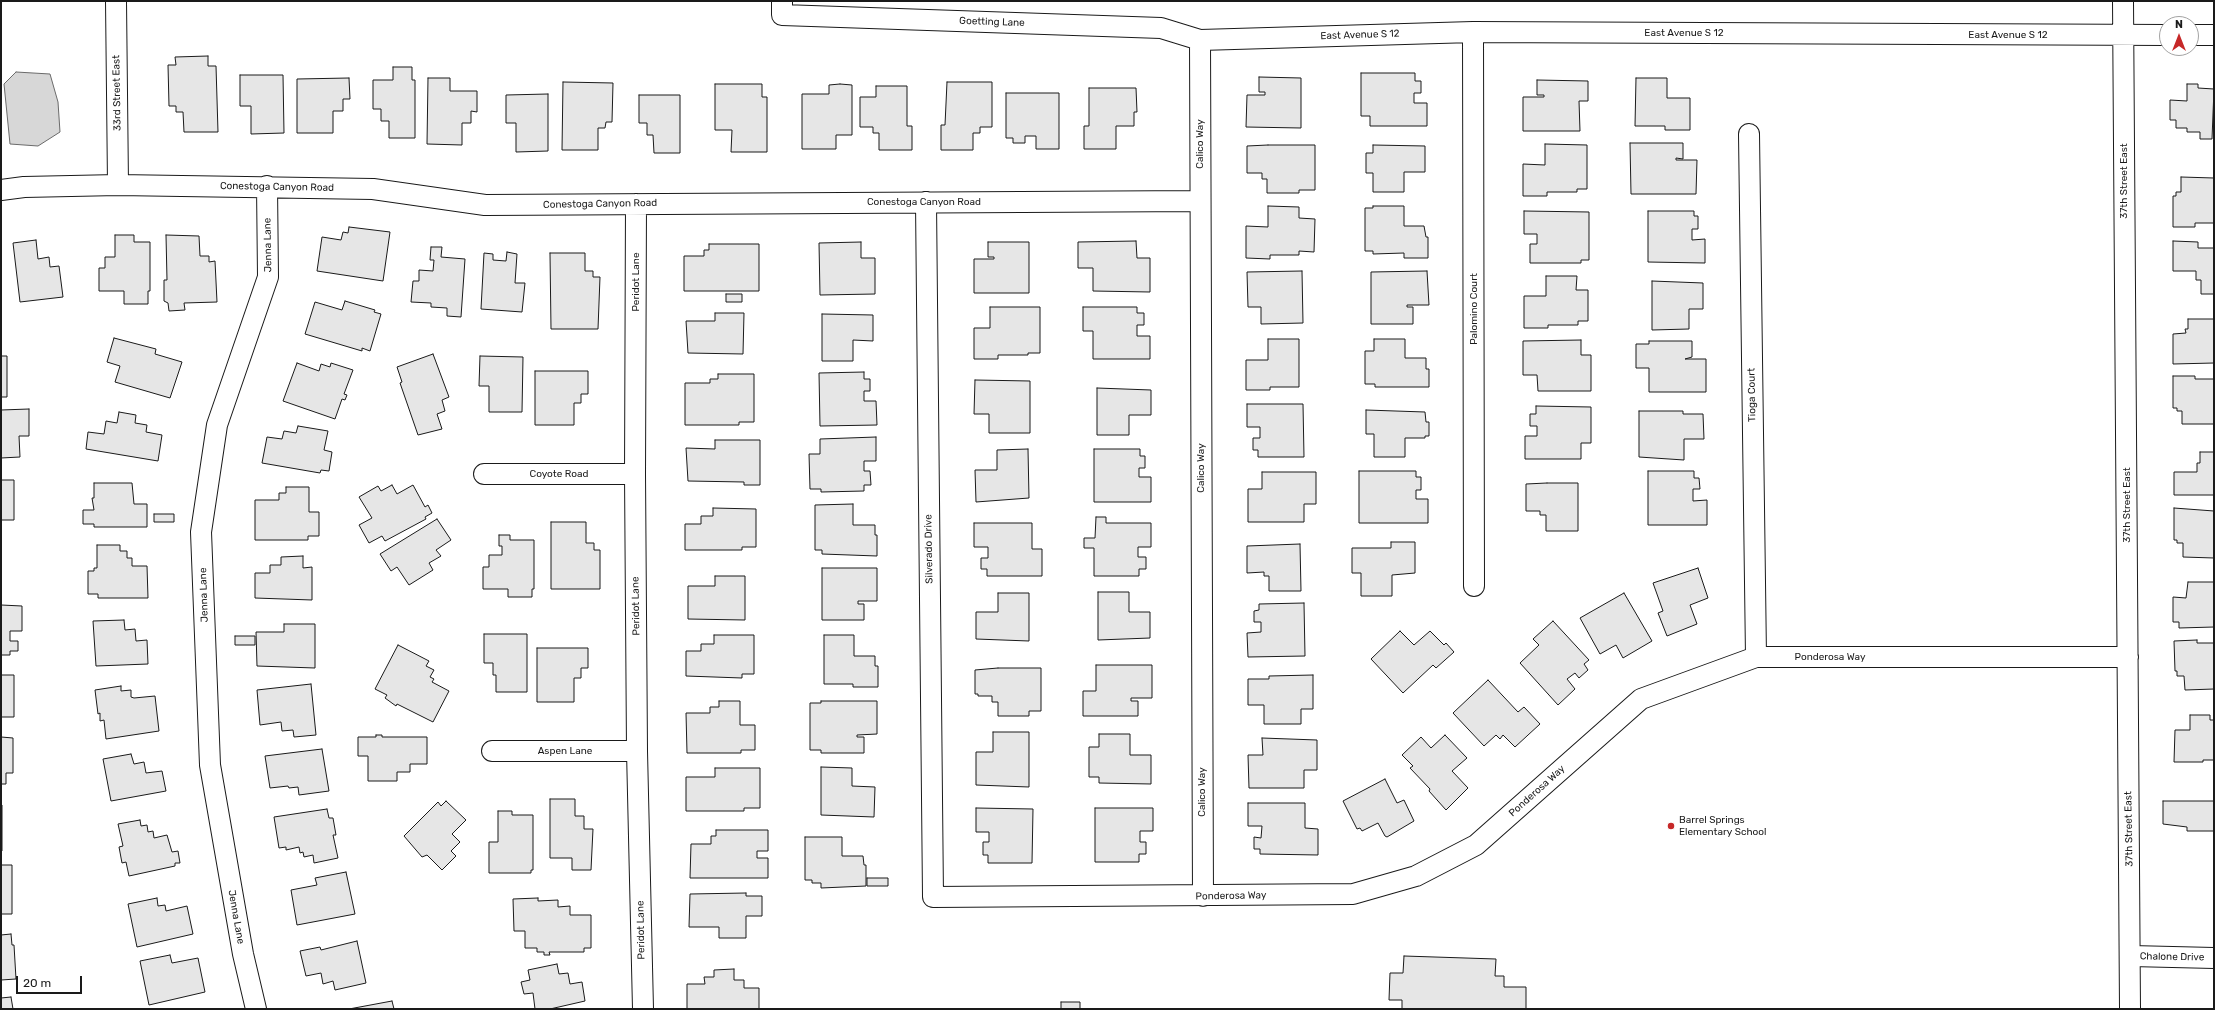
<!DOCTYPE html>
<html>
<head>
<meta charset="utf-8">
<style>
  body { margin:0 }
  #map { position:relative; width:2215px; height:1010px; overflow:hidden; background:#fff; font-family:Rubik,sans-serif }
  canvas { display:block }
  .frame { position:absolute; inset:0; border:2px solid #1a1a1a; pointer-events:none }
  .north { position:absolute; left:2159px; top:16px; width:40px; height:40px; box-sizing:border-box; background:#fff; border:1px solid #a3a3a3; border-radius:50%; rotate:0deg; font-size:11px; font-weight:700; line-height:16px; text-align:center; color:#1a1a1a }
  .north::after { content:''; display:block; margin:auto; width:14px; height:18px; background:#c62828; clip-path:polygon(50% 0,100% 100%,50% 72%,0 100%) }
  .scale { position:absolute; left:16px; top:976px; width:66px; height:18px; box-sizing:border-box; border:2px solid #1a1a1a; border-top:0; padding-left:5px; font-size:12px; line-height:14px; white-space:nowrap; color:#1a1a1a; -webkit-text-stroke:3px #fff; paint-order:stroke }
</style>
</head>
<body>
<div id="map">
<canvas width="2215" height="1010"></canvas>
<div class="frame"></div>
<div class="north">N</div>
<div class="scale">20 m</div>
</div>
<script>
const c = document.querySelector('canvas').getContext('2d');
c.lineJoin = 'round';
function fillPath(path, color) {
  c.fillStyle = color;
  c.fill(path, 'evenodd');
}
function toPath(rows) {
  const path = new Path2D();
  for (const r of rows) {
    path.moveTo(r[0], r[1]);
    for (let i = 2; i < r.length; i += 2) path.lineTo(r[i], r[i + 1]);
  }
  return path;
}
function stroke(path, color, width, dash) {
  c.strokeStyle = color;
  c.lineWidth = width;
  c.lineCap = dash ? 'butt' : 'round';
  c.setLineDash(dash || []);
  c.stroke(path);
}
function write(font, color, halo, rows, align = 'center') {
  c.font = font + ' Rubik,sans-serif';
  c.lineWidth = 3;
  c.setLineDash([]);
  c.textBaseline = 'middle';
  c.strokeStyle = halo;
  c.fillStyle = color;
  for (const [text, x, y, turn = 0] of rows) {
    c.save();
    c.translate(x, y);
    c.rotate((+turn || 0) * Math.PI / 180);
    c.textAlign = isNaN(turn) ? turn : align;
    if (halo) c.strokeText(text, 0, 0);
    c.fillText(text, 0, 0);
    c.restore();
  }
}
const water = toPath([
  [16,72,50,74,58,102,60,132,38,146,10,144,4,84,16,72]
]);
const building = toPath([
  [208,56,208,66,216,66,218,132,184,132,183,112,176,112,176,106,169,106,168,65,176,65,175,57,208,56],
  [393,67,412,67,412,80,415,80,415,138,389,138,389,121,381,121,381,109,373,109,373,80,393,80,393,67],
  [1361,73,1415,73,1415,81,1421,81,1421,93,1414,93,1414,103,1427,103,1427,126,1370,126,1370,116,1361,116,1361,73],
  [240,75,283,75,284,133,251,134,251,106,240,106,240,75],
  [1259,77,1301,78,1301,128,1246,127,1247,95,1265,95,1265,92,1259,92,1259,77],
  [349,78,350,99,343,99,343,111,333,111,333,133,297,133,297,79,349,78],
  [428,78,450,78,450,91,477,91,477,112,471,111,471,123,462,123,462,145,427,144,428,78],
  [1636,78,1667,78,1667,98,1690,98,1690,130,1665,130,1665,126,1635,126,1636,78],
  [1537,80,1588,81,1588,101,1579,101,1580,131,1523,131,1523,97,1544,97,1544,95,1537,95,1537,80],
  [563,82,613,83,612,122,606,122,605,128,598,128,598,150,562,150,563,82],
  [947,82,992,82,992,127,980,127,980,133,973,133,973,150,941,150,941,125,945,125,947,82],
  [715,84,762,84,762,97,767,97,767,152,731,152,732,130,715,130,715,84],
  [840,84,852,85,852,135,836,135,836,149,802,149,802,94,829,94,829,85,840,84],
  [2187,84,2198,84,2198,88,2214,89,2212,139,2200,139,2200,132,2187,132,2187,128,2176,128,2176,120,2170,120,2170,100,2187,101,2187,84],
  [876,86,907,86,907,126,912,126,912,150,879,150,879,133,873,133,873,127,860,127,860,97,876,97,876,86],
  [1089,88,1136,88,1137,112,1134,112,1134,126,1116,126,1116,149,1084,149,1084,126,1089,126,1089,88],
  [1006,93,1059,93,1059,149,1036,149,1036,136,1025,136,1025,143,1013,143,1013,138,1006,138,1006,93],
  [548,94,548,151,516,152,516,123,506,123,506,95,548,94],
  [639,95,680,95,680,153,654,153,653,135,647,135,647,123,639,123,639,95],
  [1630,143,1683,143,1683,159,1676,158,1676,160,1697,160,1696,194,1631,194,1630,143],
  [1545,144,1587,145,1587,189,1577,189,1577,192,1547,192,1547,196,1523,196,1523,164,1545,165,1545,144],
  [1268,145,1315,145,1315,190,1299,190,1299,193,1267,193,1267,179,1262,179,1262,173,1247,173,1247,146,1268,145],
  [1373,145,1425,146,1425,172,1404,172,1404,192,1373,192,1373,173,1366,173,1366,153,1373,153,1373,145],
  [2181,177,2214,178,2214,223,2195,223,2195,227,2173,227,2173,196,2176,196,2176,192,2181,192,2181,177],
  [1268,206,1299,207,1299,218,1315,219,1314,252,1299,251,1299,255,1270,255,1270,259,1246,258,1246,226,1268,227,1268,206],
  [1373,206,1404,206,1404,226,1424,226,1426,237,1428,237,1428,258,1404,258,1404,253,1373,254,1373,251,1365,251,1365,208,1373,208,1373,206],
  [1524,211,1589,212,1589,260,1581,260,1581,263,1530,263,1530,244,1537,244,1537,234,1524,234,1524,211],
  [1648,211,1694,211,1694,216,1698,216,1698,229,1692,229,1692,240,1705,239,1705,263,1648,262,1648,211],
  [349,227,390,232,383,281,317,271,322,237,341,240,343,232,348,233,349,227],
  [115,235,134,235,134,242,150,242,150,291,148,291,148,304,124,304,124,291,99,291,99,268,105,268,105,257,115,257,115,235],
  [166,235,199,236,200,256,209,256,209,262,215,261,217,302,184,303,185,310,169,311,168,303,164,301,164,280,167,280,166,235],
  [36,240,38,259,49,257,50,267,59,266,63,297,20,302,13,243,36,240],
  [1136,241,1137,258,1150,258,1150,292,1093,291,1093,268,1078,268,1078,242,1136,241],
  [2173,241,2198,242,2198,248,2214,248,2214,294,2201,294,2201,280,2196,280,2196,271,2173,271,2173,241],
  [861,242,861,258,875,258,875,294,820,295,819,243,861,242],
  [988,242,1029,242,1029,293,974,293,974,259,994,259,994,257,988,257,988,242],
  [709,244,759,244,759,291,684,291,684,256,704,256,704,250,709,250,709,244],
  [431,247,442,247,441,257,465,259,461,317,447,316,447,308,431,307,431,303,411,302,413,281,419,281,419,270,433,271,434,260,430,260,431,247],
  [507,252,517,254,515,283,525,283,522,312,481,309,484,253,493,254,493,260,506,261,507,252],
  [550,253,585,253,585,271,593,271,593,277,600,277,598,329,551,329,550,253],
  [1302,271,1303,323,1261,324,1261,307,1248,307,1247,272,1302,271],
  [1427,271,1429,305,1407,305,1407,307,1413,307,1413,324,1371,324,1371,272,1427,271],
  [1546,276,1577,276,1576,290,1588,290,1588,321,1578,321,1578,325,1548,325,1548,328,1524,328,1524,296,1546,296,1546,276],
  [1652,281,1703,283,1703,309,1689,309,1689,329,1652,330,1652,281],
  [726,294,742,294,742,302,726,302,726,294],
  [345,301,375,310,374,312,381,314,370,351,362,348,362,351,305,334,315,302,342,310,345,301],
  [990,307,1040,307,1040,353,1028,353,1028,355,998,355,998,359,974,359,974,328,990,328,990,307],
  [1083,307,1137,307,1137,313,1144,313,1144,325,1137,325,1137,336,1150,336,1150,359,1093,359,1093,331,1083,331,1083,307],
  [715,313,744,313,743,354,688,353,686,321,715,321,715,313],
  [822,314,873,315,873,341,853,340,853,361,822,361,822,314],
  [2188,319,2214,319,2214,363,2173,364,2173,334,2186,333,2185,329,2188,329,2188,319],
  [114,338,156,349,155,354,182,362,170,398,115,382,120,366,107,362,114,338],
  [1268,339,1299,339,1299,387,1270,387,1270,390,1246,390,1246,360,1268,360,1268,339],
  [1374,339,1405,339,1405,358,1426,358,1426,369,1429,369,1429,387,1375,387,1375,384,1365,384,1365,351,1374,351,1374,339],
  [1581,340,1581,355,1591,355,1591,391,1538,391,1537,375,1523,375,1523,341,1581,340],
  [1649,341,1692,341,1692,357,1685,359,1706,359,1706,392,1649,392,1649,368,1636,368,1636,344,1649,344,1649,341],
  [433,354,449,397,442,400,445,411,437,414,442,429,418,435,400,383,402,382,397,367,433,354],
  [1,356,7,356,7,397,1,397,1,356],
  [480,356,523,357,522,412,489,412,489,386,479,386,480,356],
  [297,363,319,371,321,364,330,367,331,363,353,370,344,394,347,395,345,400,342,399,335,419,283,401,297,363],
  [535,371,588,371,588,394,581,394,581,403,574,403,574,425,535,425,535,371],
  [864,372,864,379,870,379,870,391,864,391,864,401,876,401,877,425,820,426,819,373,864,372],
  [718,374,754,374,754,422,739,422,739,425,685,425,685,383,710,383,710,379,718,379,718,374],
  [2173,376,2195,376,2195,379,2214,379,2214,424,2182,424,2182,411,2177,411,2177,408,2173,408,2173,376],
  [975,380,1030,381,1030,433,989,433,989,414,974,414,975,380],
  [1097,388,1151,390,1151,415,1129,415,1129,435,1097,435,1097,388],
  [1247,404,1303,404,1304,457,1258,457,1258,450,1253,450,1253,438,1260,438,1260,427,1247,427,1247,404],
  [1536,406,1591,407,1591,443,1581,443,1581,459,1525,459,1525,436,1537,436,1537,426,1530,426,1530,414,1536,414,1536,406],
  [29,409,29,436,19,436,20,457,1,458,1,410,29,409],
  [1366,410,1425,412,1426,422,1429,422,1429,436,1425,436,1425,438,1405,438,1405,457,1374,457,1374,434,1366,434,1366,410],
  [1639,411,1683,411,1683,414,1703,414,1704,439,1684,439,1684,460,1639,457,1639,411],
  [119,412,136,415,135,423,147,425,146,432,162,435,158,461,86,449,88,432,104,434,106,421,117,423,119,412],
  [298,426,328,431,324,450,332,452,329,471,321,470,320,473,262,463,267,437,282,439,284,431,296,433,298,426],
  [876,437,876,461,864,461,864,471,870,471,871,485,864,485,864,491,821,492,821,489,810,489,809,454,820,454,820,439,876,437],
  [715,440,760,440,760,485,744,485,744,482,688,481,686,448,715,449,715,440],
  [1028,449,1029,498,976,502,975,470,997,470,997,450,1028,449],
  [1094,449,1140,449,1140,456,1145,456,1145,468,1139,468,1139,477,1151,477,1151,502,1094,502,1094,449],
  [2200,452,2214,452,2214,495,2174,495,2174,472,2197,472,2197,463,2200,463,2200,452],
  [1359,471,1416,471,1416,477,1421,477,1421,490,1416,490,1416,499,1428,499,1428,523,1359,523,1359,471],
  [1648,471,1694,471,1694,478,1699,478,1700,489,1693,489,1693,501,1707,500,1707,525,1648,525,1648,471],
  [1262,472,1316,472,1316,504,1304,504,1304,522,1248,522,1248,489,1262,489,1262,472],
  [1,480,14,480,14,520,1,520,1,480],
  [94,483,132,483,134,504,147,504,147,527,94,527,94,524,83,524,83,510,94,510,92,498,94,498,94,483],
  [1547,483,1578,483,1578,531,1546,531,1546,515,1540,515,1540,511,1526,511,1526,484,1547,483],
  [392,485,397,494,413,485,425,507,428,505,432,513,425,517,426,519,385,541,382,536,369,543,359,525,372,518,359,497,378,486,381,491,392,485],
  [286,487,309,487,309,512,319,512,319,536,308,536,308,540,255,540,255,500,279,500,279,493,286,493,286,487],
  [853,504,853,525,875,525,875,535,877,535,877,556,822,554,822,550,815,550,815,505,853,504],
  [713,508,756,509,756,547,742,547,742,550,685,550,685,524,701,524,701,516,713,516,713,508],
  [2174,508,2214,511,2214,558,2183,557,2183,543,2177,543,2177,540,2174,540,2174,508],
  [154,514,174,514,174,522,154,522,154,514],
  [1096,517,1106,517,1106,523,1151,523,1151,547,1138,547,1138,557,1146,557,1146,569,1139,569,1139,576,1094,576,1094,548,1084,548,1084,538,1095,538,1096,517],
  [437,519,451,540,436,550,441,556,429,563,433,570,409,585,397,567,391,571,380,554,437,519],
  [551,522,586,522,586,543,594,543,594,550,600,550,600,589,551,589,551,522],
  [974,523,1032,523,1032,549,1042,549,1042,576,987,576,987,569,981,569,981,558,988,558,988,547,974,547,974,523],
  [499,535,510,535,510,540,534,540,534,589,532,589,532,597,508,597,508,589,483,589,483,567,489,567,489,555,502,555,502,546,499,546,499,535],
  [1391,542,1415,542,1415,573,1392,575,1392,596,1361,596,1361,573,1352,573,1352,548,1391,548,1391,542],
  [1300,544,1301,591,1269,591,1269,576,1264,576,1264,572,1247,573,1247,546,1300,544],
  [97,545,120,545,120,551,127,551,127,558,132,558,132,566,147,566,148,598,98,598,98,594,88,594,88,571,94,571,94,568,97,568,97,545],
  [303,556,303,568,312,567,312,600,255,598,255,573,270,573,270,565,281,565,281,557,303,556],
  [822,568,877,568,877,601,858,601,858,604,864,604,864,620,822,620,822,568],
  [1698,568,1708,598,1690,605,1697,624,1667,636,1658,613,1663,611,1653,583,1698,568],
  [715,576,745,576,745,620,688,619,688,586,715,586,715,576],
  [2188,582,2214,582,2214,627,2179,628,2179,622,2173,622,2173,597,2186,598,2188,582],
  [1098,592,1129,592,1129,612,1150,612,1150,638,1098,640,1098,592],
  [998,593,1029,593,1029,641,976,639,976,612,998,612,998,593],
  [1624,593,1652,641,1623,658,1616,645,1600,654,1580,618,1624,593],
  [1304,603,1305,656,1248,657,1247,633,1261,632,1261,622,1254,622,1254,611,1259,610,1259,604,1304,603],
  [1,605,22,606,22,631,10,631,10,641,18,641,18,651,10,651,10,655,1,655,1,605],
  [124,620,125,630,135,629,136,641,147,640,148,664,96,666,93,621,124,620],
  [1553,621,1589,660,1584,664,1588,670,1579,678,1575,673,1567,679,1575,689,1558,705,1520,663,1539,645,1533,639,1553,621],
  [284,624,315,624,315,668,257,666,256,632,284,632,284,624],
  [1400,631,1414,645,1430,631,1444,645,1446,643,1454,652,1436,668,1433,665,1403,693,1371,659,1400,631],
  [484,634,527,634,527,692,496,692,496,675,493,675,493,663,484,663,484,634],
  [714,635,754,635,754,674,742,674,742,678,686,676,686,651,701,651,701,644,714,644,714,635],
  [824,635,854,635,854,656,875,656,875,666,878,666,878,687,853,687,853,684,824,684,824,635],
  [235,636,255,636,255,645,235,645,235,636],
  [2197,640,2197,643,2214,643,2214,689,2185,690,2184,676,2177,676,2177,671,2175,671,2174,641,2197,640],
  [398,645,429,661,426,666,434,670,430,677,434,679,432,682,449,691,433,722,397,704,396,706,385,698,387,695,375,689,398,645],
  [537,648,588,648,588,668,581,668,581,678,574,678,574,702,537,702,537,648],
  [1096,665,1152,665,1152,698,1131,698,1131,701,1138,701,1138,716,1083,716,1083,691,1096,691,1096,665],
  [998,668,1041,668,1041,711,1029,711,1029,716,998,716,998,702,992,702,992,696,978,696,978,694,975,694,975,670,998,668],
  [1,675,14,675,14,717,1,717,1,719,1,675],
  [1313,675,1313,709,1301,709,1301,724,1264,724,1264,705,1248,705,1248,679,1269,679,1269,676,1313,675],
  [1488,680,1518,712,1524,707,1540,724,1515,747,1503,735,1500,739,1496,735,1484,746,1453,713,1488,680],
  [311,684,316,735,294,737,293,730,282,731,281,722,260,725,257,690,311,684],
  [121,686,121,691,131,690,131,697,134,698,155,696,159,731,106,739,104,720,100,721,100,713,98,714,95,690,121,686],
  [719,701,740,701,740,725,755,725,755,750,741,750,741,753,687,753,686,713,710,713,710,707,719,707,719,701],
  [821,701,877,701,877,734,857,735,857,737,864,737,864,753,821,753,821,750,810,750,810,703,821,703,821,701],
  [2190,715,2210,715,2210,720,2214,720,2214,760,2203,760,2203,762,2174,762,2175,730,2190,730,2190,715],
  [993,732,1029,732,1029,787,976,785,976,752,993,752,993,732],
  [1099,734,1130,734,1130,755,1151,755,1151,784,1099,783,1099,777,1089,777,1089,747,1099,747,1099,734],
  [376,735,382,735,382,737,427,737,427,764,410,764,410,772,397,772,397,781,368,781,368,756,358,756,358,737,376,737,376,735],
  [1445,735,1467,758,1452,771,1468,788,1446,810,1429,791,1430,789,1410,768,1413,766,1402,755,1421,737,1431,748,1445,735],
  [1,737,13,738,13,773,6,773,6,784,1,784,1,737],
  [1262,738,1317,740,1317,770,1304,770,1304,788,1249,788,1248,755,1263,755,1262,738],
  [322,749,329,791,299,795,298,787,289,788,288,786,270,788,265,756,322,749],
  [131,754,134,764,144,762,146,773,162,771,166,791,111,801,103,759,131,754],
  [821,767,852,768,852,786,875,787,874,817,821,815,821,767],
  [715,768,760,768,760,808,744,808,744,811,686,811,686,777,715,777,715,768],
  [1385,779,1397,803,1404,800,1414,821,1387,837,1385,836,1378,823,1362,831,1360,828,1357,829,1343,801,1385,779],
  [550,799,575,799,575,816,584,816,584,829,593,829,591,870,572,870,572,858,550,858,550,799],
  [446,801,466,820,452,834,460,842,451,851,456,856,442,870,427,855,422,857,404,836,438,802,441,806,446,801],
  [2163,801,2214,801,2214,831,2187,831,2187,827,2163,824,2163,801],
  [1248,803,1305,803,1305,828,1318,829,1318,855,1260,854,1260,849,1254,849,1254,837,1261,838,1262,826,1248,826,1248,803],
  [1,805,2,805,2,851,1,851,1,805],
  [976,808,1033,809,1032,863,988,863,988,855,983,855,983,842,989,842,989,832,976,832,976,808],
  [1095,808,1153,808,1153,831,1140,831,1140,842,1146,842,1146,854,1139,854,1139,862,1095,862,1095,808],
  [327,809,329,818,333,818,336,835,333,835,338,858,314,863,313,855,304,857,303,852,300,853,299,847,286,850,286,847,279,848,274,817,327,809],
  [498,811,512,811,512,815,533,815,533,870,531,870,531,873,489,873,489,842,498,842,498,811],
  [140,820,141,826,147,825,148,832,153,831,154,838,167,835,172,852,178,851,180,863,175,863,175,866,129,876,126,862,122,863,119,847,123,846,118,824,140,820],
  [716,830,768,830,768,851,757,851,757,858,768,858,768,878,690,878,691,844,711,844,711,836,716,836,716,830],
  [805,837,842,837,842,856,863,856,864,865,866,865,866,886,821,888,821,883,812,883,812,880,805,880,805,837],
  [1,865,12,865,12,914,1,914,1,865],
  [346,872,355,914,297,925,291,890,317,885,315,878,346,872],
  [867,878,888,878,888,886,867,886,867,878],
  [746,893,746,896,762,896,762,916,746,916,746,938,719,938,719,927,689,927,690,894,746,893],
  [157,898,158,906,165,905,166,911,187,906,193,934,137,947,128,904,157,898],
  [538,898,538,901,558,900,558,907,570,906,570,915,591,915,591,948,584,948,584,952,549,952,550,955,544,955,544,952,537,952,537,948,525,948,525,931,514,931,513,899,538,898],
  [11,934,12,945,14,945,16,979,1,980,1,935,11,934],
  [357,941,366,983,335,990,333,981,323,984,321,973,306,976,300,951,320,947,321,950,357,941],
  [170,955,172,963,198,958,205,992,149,1005,140,961,170,955],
  [1404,956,1496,959,1495,976,1504,976,1504,987,1526,987,1526,1009,1402,1009,1402,1000,1389,1000,1390,973,1403,973,1404,956],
  [557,964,559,974,568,973,570,984,582,982,585,1001,550,1009,535,1009,533,993,524,994,521,982,530,980,528,970,557,964],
  [734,969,734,980,744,980,744,988,759,988,759,1009,687,1009,687,984,705,984,704,977,714,977,714,970,734,969],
  [11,997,13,1009,1,1009,1,998,11,997],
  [392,1001,394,1009,349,1009,392,1001],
  [1061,1002,1080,1002,1080,1009,1061,1009,1061,1002]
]);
const minor = toPath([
  [116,1,118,185],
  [782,1,782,15,1161,28,1200,40,1473,32,2167,35],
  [2123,1,2130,1009],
  [1473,32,1474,586],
  [2191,35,2214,35],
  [1200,40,1203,896],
  [1749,134,1756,657],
  [1,190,24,187,118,185,373,189,485,205,1200,201],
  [926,202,933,897,1353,894,1416,876,1476,845,1641,699,1756,657,2128,657],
  [636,204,635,474,637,751,643,1009],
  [484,474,635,474],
  [492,751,637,751],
  [2131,956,2214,958],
  [256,1009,243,954,210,765,201,532,217,425,268,277,267,186]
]);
const markers = [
  [1671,826,4,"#c62828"]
];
const streetNames = [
  ["Goetting Lane",992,22,2],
  ["East Avenue S 12",1684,33],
  ["East Avenue S 12",1360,35,-2],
  ["East Avenue S 12",2008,35],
  ["33rd Street East",117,93,-91],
  ["Calico Way",1200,144,-90],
  ["37th Street East",2124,181,-90],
  ["Conestoga Canyon Road",277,187,1],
  ["Conestoga Canyon Road",924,202],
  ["Conestoga Canyon Road",600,204,-1],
  ["Jenna Lane",268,245,-91],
  ["Peridot Lane",636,282,-90],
  ["Palomino Court",1474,309,-90],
  ["Tioga Court",1752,395,-91],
  ["Calico Way",1201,468,-90],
  ["Coyote Road",559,474],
  ["37th Street East",2127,505,-90],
  ["Silverado Drive",929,549,-91],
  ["Jenna Lane",204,595,-92],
  ["Peridot Lane",636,606,-91],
  ["Ponderosa Way",1830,657],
  ["Aspen Lane",565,751],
  ["Ponderosa Way",1537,791,-42],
  ["Calico Way",1202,792,-90],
  ["37th Street East",2129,829,-91],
  ["Ponderosa Way",1231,896,-1],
  ["Jenna Lane",236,917,80],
  ["Peridot Lane",641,930,-91],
  ["Chalone Drive",2172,957,1]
];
const poiNames = [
  ["Barrel Springs",1679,820],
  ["Elementary School",1679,832]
];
fillPath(water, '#d7d7d7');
stroke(water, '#6a6a6a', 1);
fillPath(building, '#e6e6e6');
stroke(building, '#1a1a1a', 1);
stroke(minor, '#1a1a1a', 22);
stroke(minor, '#fff', 20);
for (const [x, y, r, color] of markers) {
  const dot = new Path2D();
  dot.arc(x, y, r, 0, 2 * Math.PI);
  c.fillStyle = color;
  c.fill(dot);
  stroke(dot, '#fff', 1.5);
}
write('10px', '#1a1a1a', '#fff', streetNames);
write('10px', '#1a1a1a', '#fff', poiNames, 'left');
</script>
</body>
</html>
